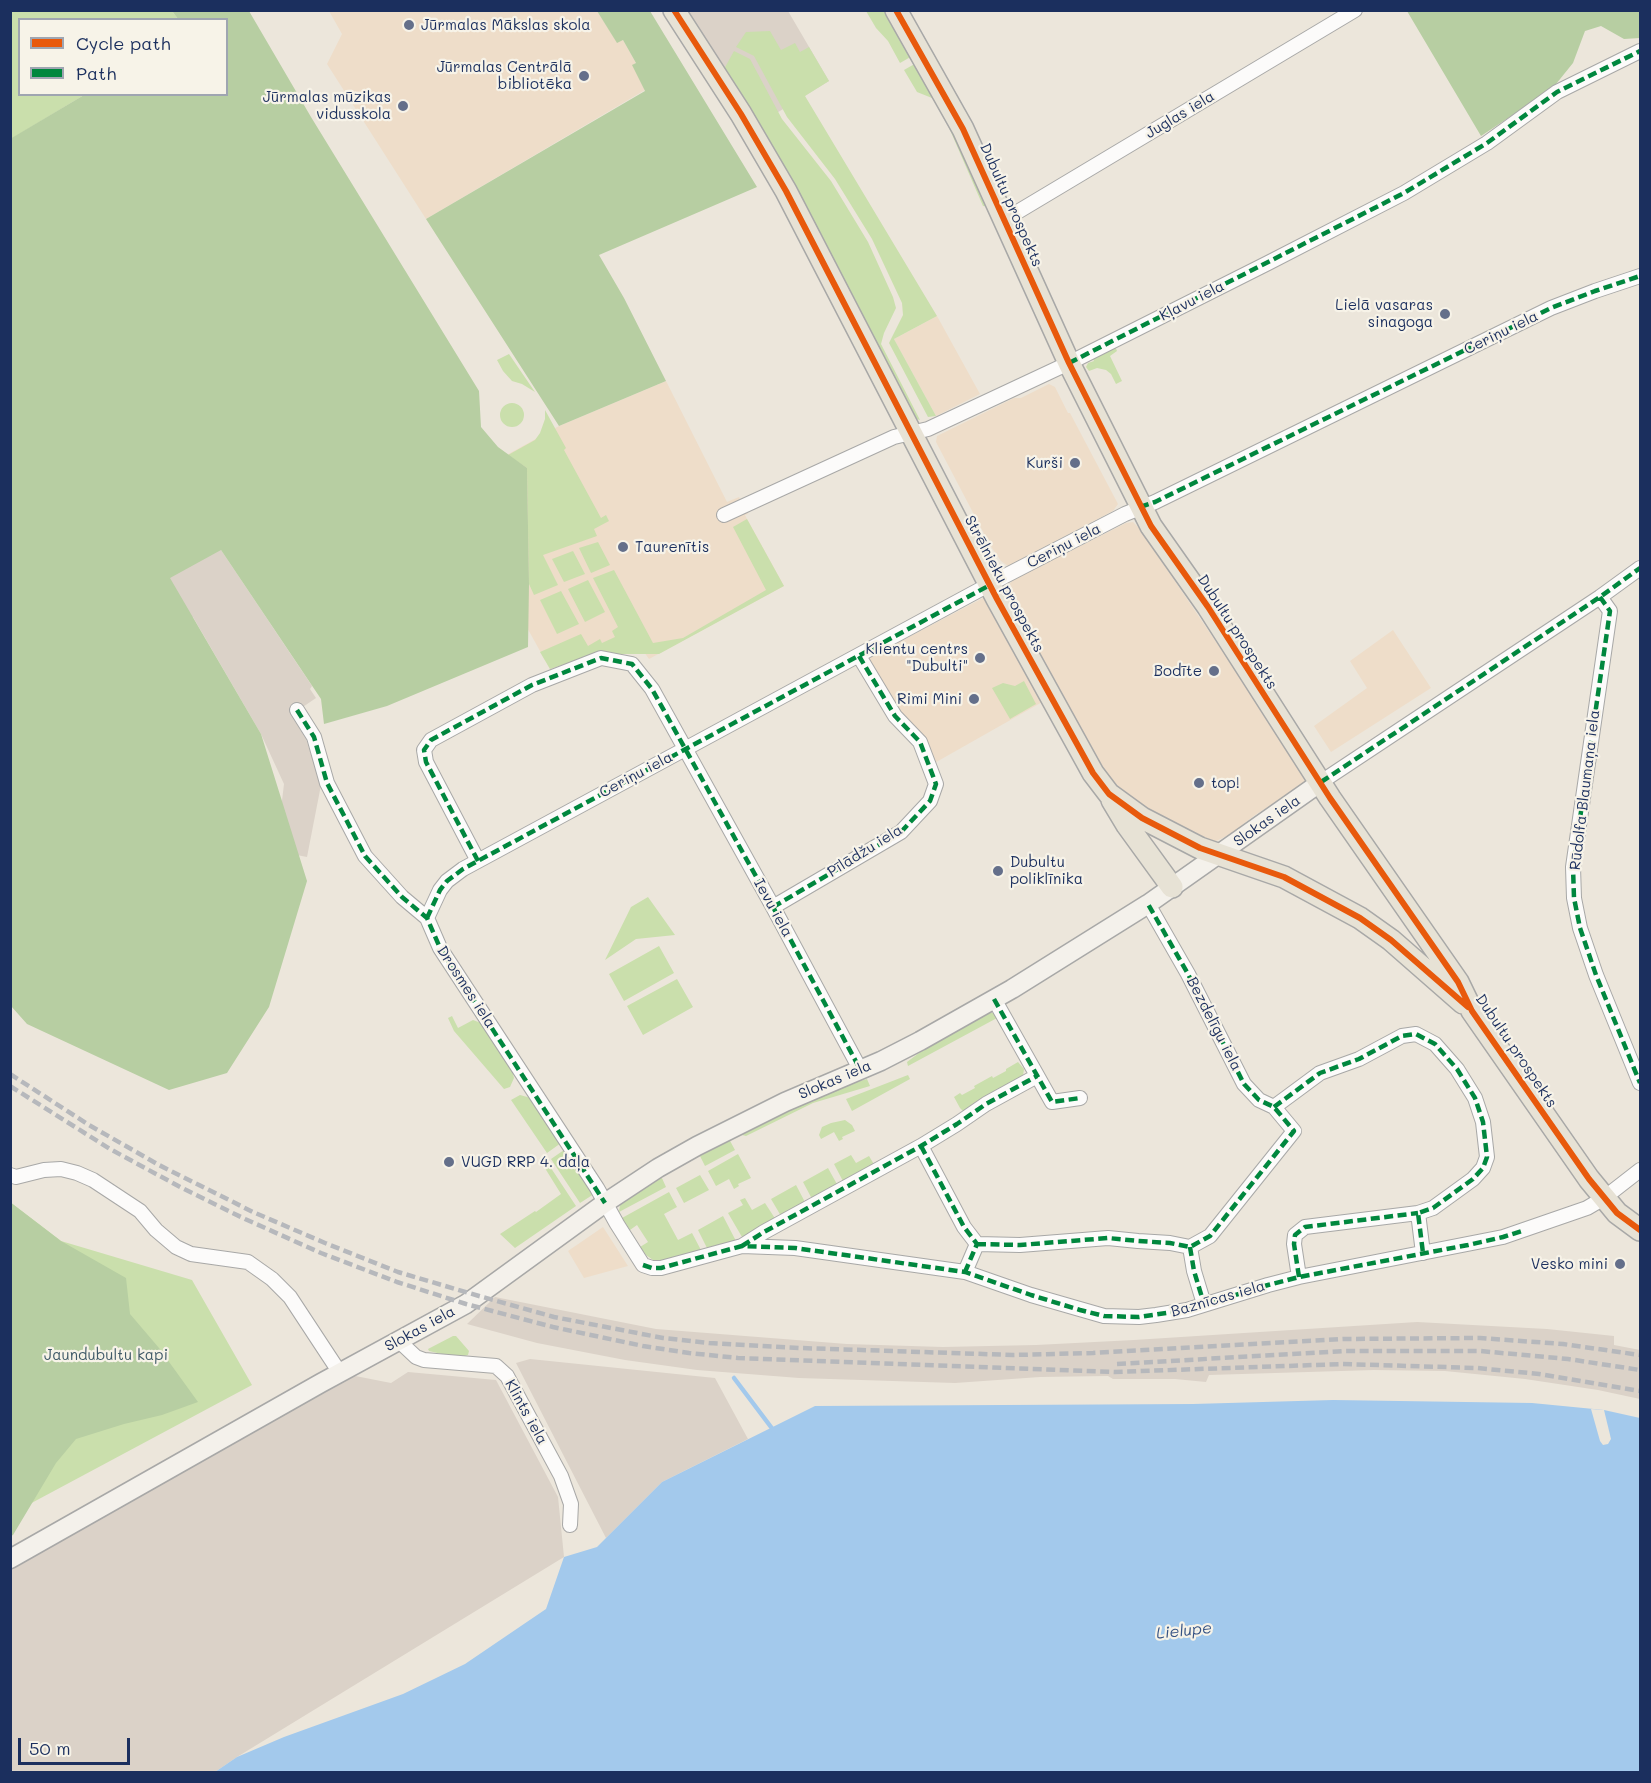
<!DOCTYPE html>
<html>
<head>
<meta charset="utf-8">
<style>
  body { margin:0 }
  #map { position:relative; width:1651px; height:1783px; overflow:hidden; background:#ece6db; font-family:Mali,sans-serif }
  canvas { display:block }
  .frame { position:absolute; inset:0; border:12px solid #1b2f5e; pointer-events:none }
  .legend { position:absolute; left:18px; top:18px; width:210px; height:78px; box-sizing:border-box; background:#f7f3e8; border:2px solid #9fa5b1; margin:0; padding:8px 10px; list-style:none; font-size:18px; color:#1b2f5e }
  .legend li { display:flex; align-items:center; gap:12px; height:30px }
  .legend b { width:30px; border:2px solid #9fa5b1 }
  .scale { position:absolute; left:18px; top:1738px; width:112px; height:27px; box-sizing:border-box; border:3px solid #1b2f5e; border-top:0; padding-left:8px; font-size:18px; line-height:21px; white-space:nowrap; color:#1b2f5e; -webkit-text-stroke:4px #f7f3e8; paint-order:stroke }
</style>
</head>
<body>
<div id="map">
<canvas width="1651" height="1783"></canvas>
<div class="frame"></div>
<ul class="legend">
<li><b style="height:8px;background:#e8590c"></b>Cycle path</li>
<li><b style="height:8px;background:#00873e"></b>Path</li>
</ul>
<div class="scale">50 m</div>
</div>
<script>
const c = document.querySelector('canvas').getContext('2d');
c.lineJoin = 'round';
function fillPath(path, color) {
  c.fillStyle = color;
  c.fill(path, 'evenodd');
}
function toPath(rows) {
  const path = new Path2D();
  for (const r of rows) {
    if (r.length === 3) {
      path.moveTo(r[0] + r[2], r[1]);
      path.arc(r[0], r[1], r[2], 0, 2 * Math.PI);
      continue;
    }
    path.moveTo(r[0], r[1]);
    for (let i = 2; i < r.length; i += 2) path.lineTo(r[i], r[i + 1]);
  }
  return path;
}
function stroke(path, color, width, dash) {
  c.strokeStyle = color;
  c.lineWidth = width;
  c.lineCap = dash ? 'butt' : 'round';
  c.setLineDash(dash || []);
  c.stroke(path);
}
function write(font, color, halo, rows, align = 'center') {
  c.font = font + ' Mali,sans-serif';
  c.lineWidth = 4.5;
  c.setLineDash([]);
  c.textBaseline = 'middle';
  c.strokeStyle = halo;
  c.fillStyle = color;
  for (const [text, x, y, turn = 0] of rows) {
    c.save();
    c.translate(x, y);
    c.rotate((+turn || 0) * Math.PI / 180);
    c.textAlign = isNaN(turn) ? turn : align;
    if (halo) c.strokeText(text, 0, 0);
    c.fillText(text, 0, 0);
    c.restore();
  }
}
const built = toPath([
  [329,11,597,11,617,42,623,40,636,63,633,65,645,90,426,219,327,64,342,34],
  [937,316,980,394,936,416,894,339],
  [666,381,727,502,739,497,748,514,745,515,746,517,784,586,649,659,644,652,595,654,550,669,449,487,559,426],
  [1049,384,1055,387,1068,413,1070,413,1118,504,1113,511,1008,566,1001,561,990,545,936,442,937,436,1014,398,1021,398],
  [1133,522,1139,528,1306,775,1307,780,1306,784,1255,815,1229,835,1214,842,1175,827,1133,800,1101,770,1003,591,1013,580,1126,523],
  [985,597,1044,701,931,765,869,658],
  [1393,630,1431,688,1331,752,1314,726,1367,688,1350,661],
  [603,1227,628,1266,584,1278,568,1251]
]);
const industrial = toPath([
  [685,11,788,11,829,81,757,125],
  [11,272,221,550,312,686,310,689,316,698,291,715,306,739,321,785,307,857,276,851,284,784,261,734,193,617,165,638],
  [495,1297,656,1329,847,1344,943,1347,1036,1345,1134,1340,1417,1322,1547,1329,1614,1336,1614,1345,1640,1350,1640,1399,1598,1390,1525,1379,1445,1371,1374,1370,1209,1375,1206,1382,1175,1379,1113,1379,1108,1376,1040,1377,955,1383,799,1378,697,1370,625,1360,537,1343,467,1324],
  [530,1359,715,1378,748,1439,662,1482,606,1538,516,1363],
  [408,1372,496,1380,558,1497,564,1557,237,1757,215,1772,11,1772,11,1559,340,1373,391,1383]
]);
const green = toPath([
  [10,11,172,11,178,19,20,20,20,94,84,95,11,139],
  [866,11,887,11,914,55,900,63,888,41,876,28],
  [770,31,781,50,795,43,800,52,809,47,829,81,805,96,937,316,894,339,936,416,928,417,889,343,903,315,902,303,872,239,835,179,787,117,754,56,736,47,746,32],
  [734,51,750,59,782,119,831,181,868,242,893,297,896,308,884,333,881,344,920,420,913,418,723,71],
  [918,62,938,97,990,207,983,206,937,100,917,92,904,70],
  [1115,346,1117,351,1110,356,1122,381,1116,384,1111,374,1106,370,1097,368,1089,371,1086,367,1088,363,1094,361,1092,357],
  [509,354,535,392,522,384,512,381,503,371,497,360],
  [512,415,12],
  [545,410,566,448,564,450,601,518,606,515,609,521,594,529,597,536,543,555,558,585,534,595,529,584,527,468,508,455,535,440,540,433,545,419],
  [747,519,784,586,659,654,595,654,550,669,540,652,581,634,588,646,600,639,602,643,615,637,612,631,618,627,593,578,614,570,653,643,683,638,766,590,733,527],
  [598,542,610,565,591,573,579,548],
  [573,551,585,574,564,582,552,559],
  [588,580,605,612,585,622,568,589],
  [561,591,579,624,557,634,540,600],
  [1024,681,1036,704,1010,719,992,688,1003,683,1015,686],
  [648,897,675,935,636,939,605,960,631,907],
  [659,946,674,973,624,1001,609,974],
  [677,979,693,1007,643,1035,627,1006],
  [989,1013,995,1013,997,1018,908,1066,907,1062,931,1044],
  [452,1016,458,1028,473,1020,481,1023,512,1069,514,1078,510,1087,504,1089,454,1031,448,1018],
  [1018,1062,1024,1069,1023,1076,1019,1078,1020,1081,965,1113,960,1108,954,1097,960,1093,962,1095,975,1088,974,1086,992,1076,993,1078,1006,1071,1006,1069],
  [908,1075,910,1079,852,1111,846,1099],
  [867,1079,870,1086,813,1103,746,1136,742,1135,744,1130,840,1087],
  [520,1095,531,1098,561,1143,547,1153,511,1100],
  [845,1120,852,1125,855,1131,842,1137,843,1139,839,1141,834,1132,821,1139,819,1135,822,1127,831,1123],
  [729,1139,735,1150,705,1166,699,1154],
  [564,1150,594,1194,580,1203,551,1159],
  [738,1154,751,1178,738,1184,739,1186,734,1189,729,1179,716,1186,708,1171],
  [851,1155,856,1163,869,1156,875,1166,844,1183,834,1164],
  [547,1162,576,1206,515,1248,500,1234,535,1211,536,1212,561,1194,543,1165],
  [828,1168,838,1186,812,1199,803,1182],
  [700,1175,709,1190,684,1203,676,1188],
  [661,1176,666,1187,619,1212,620,1204],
  [796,1185,806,1204,781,1216,771,1199],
  [669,1192,677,1207,664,1214,678,1240,692,1233,702,1252,665,1262,653,1260,646,1255,640,1247,648,1242,637,1225,630,1230,622,1218],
  [745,1198,752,1210,765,1203,776,1220,742,1237,728,1213,743,1205,740,1200],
  [10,1202,61,1241,192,1280,252,1385,11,1514],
  [723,1216,736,1241,708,1250,698,1230],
  [453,1336,456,1336,469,1351,468,1355,458,1358,429,1351,428,1349]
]);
const forest = toPath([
  [172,11,249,11,311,117,479,391,481,427,498,447,527,468,529,584,528,647,387,706,324,724,321,699,221,550,170,578,261,734,307,881,269,1007,227,1073,169,1090,27,1024,11,1006,10,139,84,95,226,94,226,20,178,19],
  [597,11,650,11,757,187,599,255,624,298,666,381,559,426,426,219,645,91,632,65,636,63,623,40,617,43],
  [1407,11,1640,11,1640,38,1624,39,1601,26,1585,31,1573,63,1552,89,1481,136],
  [10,1202,61,1241,126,1278,130,1314,159,1348,198,1402,162,1415,124,1424,76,1439,56,1463,13,1535,11,1536]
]);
const water = toPath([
  [1333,1400,1532,1403,1604,1410,1640,1418,1640,1772,215,1772,237,1757,284,1737,403,1694,465,1664,546,1609,564,1557,597,1547,662,1482,815,1406,1193,1404]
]);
const pier = toPath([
  [1591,1409,1604,1410,1611,1439,1608,1444,1603,1445,1600,1441]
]);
const stream = toPath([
  [734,1378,774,1431]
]);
const street = toPath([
  [1004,220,1355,10],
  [724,515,894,437,928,429,1069,363,1268,263,1404,193,1487,143,1557,92,1640,51],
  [1600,597,1610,611,1573,867,1574,898,1580,928,1596,975,1640,1083],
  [297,710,314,737,327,783,365,856,402,897,427,918,440,948,597,1188,617,1224,643,1265,652,1268,661,1268,742,1246,795,1248,965,1272,1031,1295,1104,1316,1139,1317,1156,1315,1187,1310,1268,1285,1299,1277,1503,1237,1587,1208,1604,1198,1640,1170],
  [1321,782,1600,597,1640,568],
  [478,861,426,762,424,750,431,740,532,685,601,658,632,664,652,689,773,907,860,1069],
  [773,907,901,832,930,801,936,784,920,742,895,716,859,656],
  [427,918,440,890,447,881,463,869,1005,576,1125,514,1155,502,1551,308,1595,291,1640,276],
  [994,999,1052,1102,1080,1098],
  [1274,1107,1320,1073,1359,1059,1402,1036,1416,1034,1435,1044,1457,1069,1475,1098,1483,1122,1487,1157,1483,1168,1473,1179,1433,1208,1418,1213,1423,1253],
  [921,1146,964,1227,977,1244,965,1272],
  [10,1175,16,1177,44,1170,61,1169,77,1173,93,1180,140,1211,156,1230,176,1247,191,1254,248,1262,272,1279,290,1297,340,1373],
  [977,1244,1020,1245,1108,1238,1138,1241,1170,1243,1190,1247,1210,1236,1294,1131,1274,1107,1259,1100,1244,1084,1188,974,1148,904],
  [742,1246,764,1232,921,1146,957,1124,986,1104,1037,1076],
  [1190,1247,1194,1271,1204,1304],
  [1299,1277,1294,1244,1295,1235,1305,1227,1418,1213],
  [399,1341,416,1357,424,1360,496,1366,507,1376,561,1476,571,1504,570,1525]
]);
const secondary = toPath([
  [10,1559,321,1383,466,1304,605,1203,658,1168,697,1146,785,1102,881,1061,920,1041,1012,989,1148,904,1321,782]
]);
const primary = toPath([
  [674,10,741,114,786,191,997,599,1093,773,1109,794,1142,818,1200,848,1284,877,1360,918,1391,940,1463,1003],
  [896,10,963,129,1069,363,1151,526,1208,607,1330,798,1458,982,1472,1011,1589,1179,1617,1213,1640,1230],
  [1112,800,1127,825,1172,887]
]);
const rail = toPath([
  [10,1074,89,1125,159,1165,253,1212,325,1243,398,1272,479,1296,554,1317,663,1338,709,1343,800,1348,1013,1355,1093,1353,1343,1339,1480,1338,1563,1344,1640,1355],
  [10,1086,110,1149,182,1188,245,1219,321,1253,397,1282,466,1304,553,1327,643,1346,689,1353,738,1358,1114,1372,1343,1364,1477,1368,1539,1374,1640,1391],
  [1117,1364,1345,1351,1480,1351,1568,1359,1640,1370]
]);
const quiet = toPath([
  [1069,363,1404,193,1487,143,1557,92,1640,51],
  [1140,507,1155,502,1551,308,1595,291,1640,276],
  [1600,597,1610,611,1573,867,1574,898,1580,928,1596,975,1640,1083],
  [297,710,314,737,327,783,365,856,402,897,427,918,440,948,605,1203],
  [1321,782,1600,597,1640,568],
  [478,861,426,762,424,750,431,740,532,685,601,658,632,664,652,689,773,907,860,1069],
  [773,907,901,832,930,801,936,784,920,742,895,716,859,656],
  [427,918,440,890,447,881,463,869,990,585],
  [994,999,1052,1102,1080,1098],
  [1274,1107,1320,1073,1359,1059,1402,1036,1416,1034,1435,1044,1457,1069,1475,1098,1483,1122,1487,1157,1483,1168,1473,1179,1433,1208,1418,1213,1423,1253],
  [921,1146,964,1227,977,1244,965,1272],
  [977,1244,1020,1245,1108,1238,1138,1241,1170,1243,1190,1247,1210,1236,1294,1131,1274,1107,1259,1100,1244,1084,1188,974,1148,904],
  [742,1246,764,1232,921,1146,957,1124,986,1104,1037,1076],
  [1190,1247,1194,1271,1204,1304],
  [643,1265,652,1268,661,1268,742,1246,795,1248,965,1272,1031,1295,1080,1310,1104,1316,1139,1317,1187,1310,1268,1285,1299,1277,1468,1245,1503,1237,1525,1230],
  [1299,1277,1294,1244,1295,1235,1305,1227,1418,1213]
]);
const cycleway = toPath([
  [674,10,741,114,786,191,997,599,1093,773,1109,794,1142,818,1200,848,1284,877,1360,918,1391,940,1468,1007],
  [896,10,963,129,1069,363,1151,526,1208,607,1330,798,1458,982,1472,1011,1589,1179,1617,1213,1640,1230]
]);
const markers = [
  [409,25,6,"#646f8a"],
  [584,76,6,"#646f8a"],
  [403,106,6,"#646f8a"],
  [1445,314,6,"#646f8a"],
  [1075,463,6,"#646f8a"],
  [623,547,6,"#646f8a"],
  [980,658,6,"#646f8a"],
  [1214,671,6,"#646f8a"],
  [974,699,6,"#646f8a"],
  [1199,783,6,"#646f8a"],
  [998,871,6,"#646f8a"],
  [449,1162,6,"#646f8a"],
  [1620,1264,6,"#646f8a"]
];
const poiNames = [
  ["Jūrmalas Mākslas skola",421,25,"left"],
  ["Jūrmalas Centrālā",572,67],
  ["bibliotēka",572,84],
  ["Jūrmalas mūzikas",391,97],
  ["vidusskola",391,114],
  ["Lielā vasaras",1433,305],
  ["sinagoga",1433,322],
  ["Kurši",1063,463],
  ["Taurenītis",635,547,"left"],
  ["Klientu centrs",968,649],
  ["\"Dubulti\"",968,666],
  ["Bodīte",1202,671],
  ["Rimi Mini",962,699],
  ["top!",1211,783,"left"],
  ["Dubultu",1010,862,"left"],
  ["poliklīnika",1010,879,"left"],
  ["VUGD RRP 4. daļa",461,1162,"left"],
  ["Vesko mini",1608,1264]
];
const streetNames = [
  ["Juglas iela",1180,115,-31],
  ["Dubultu prospekts",1011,205,66],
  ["Kļavu iela",1192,301,-27],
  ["Ceriņu iela",1501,333,-26],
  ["Ceriņu iela",1064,546,-27],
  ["Strēlnieku prospekts",1004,584,62],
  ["Dubultu prospekts",1237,632,57],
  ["Ceriņu iela",636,775,-28],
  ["Rūdolfa Blaumaņa iela",1585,790,-83],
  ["Slokas iela",1267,821,-35],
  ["Pīlādžu iela",865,851,-32],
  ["Ievu iela",773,908,61],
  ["Drosmes iela",466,987,57],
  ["Bezdelīgu iela",1214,1024,63],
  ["Dubultu prospekts",1516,1051,56],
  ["Slokas iela",835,1080,-23],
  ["Baznīcas iela",1218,1299,-16],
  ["Slokas iela",420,1329,-29],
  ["Klints iela",526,1412,61]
];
const parkNames = [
  ["Jaundubultu kapi",106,1355]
];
const waterNames = [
  ["Lielupe",1184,1631,-6]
];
fillPath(built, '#eeddc9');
fillPath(industrial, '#dbd2c8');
fillPath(green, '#cadfac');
fillPath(forest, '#b7cea2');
fillPath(water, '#a3c9ec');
fillPath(pier, '#ece6db');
stroke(stream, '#a3c9ec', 4.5);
stroke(street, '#a8a8a7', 16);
stroke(secondary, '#a8a8a7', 21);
stroke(primary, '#a8a8a7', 24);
stroke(street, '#fcfbfa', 14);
stroke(secondary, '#f4f1eb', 18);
stroke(primary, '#e7e2d5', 21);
stroke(rail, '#b6b8bc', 4.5, [9, 4.5]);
stroke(quiet, '#00873e', 4.5, [9, 4.5]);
stroke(cycleway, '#e8590c', 6);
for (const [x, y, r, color] of markers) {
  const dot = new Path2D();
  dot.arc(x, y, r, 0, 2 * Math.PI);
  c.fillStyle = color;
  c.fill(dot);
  stroke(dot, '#f7f3e8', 2);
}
write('15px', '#1b2f5e', '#f7f3e8', poiNames, 'right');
write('15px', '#1b2f5e', '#f7f3e8', streetNames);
write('15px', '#405a68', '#f7f3e8', parkNames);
write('italic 16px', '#355284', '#f7f3e8', waterNames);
</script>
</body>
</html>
